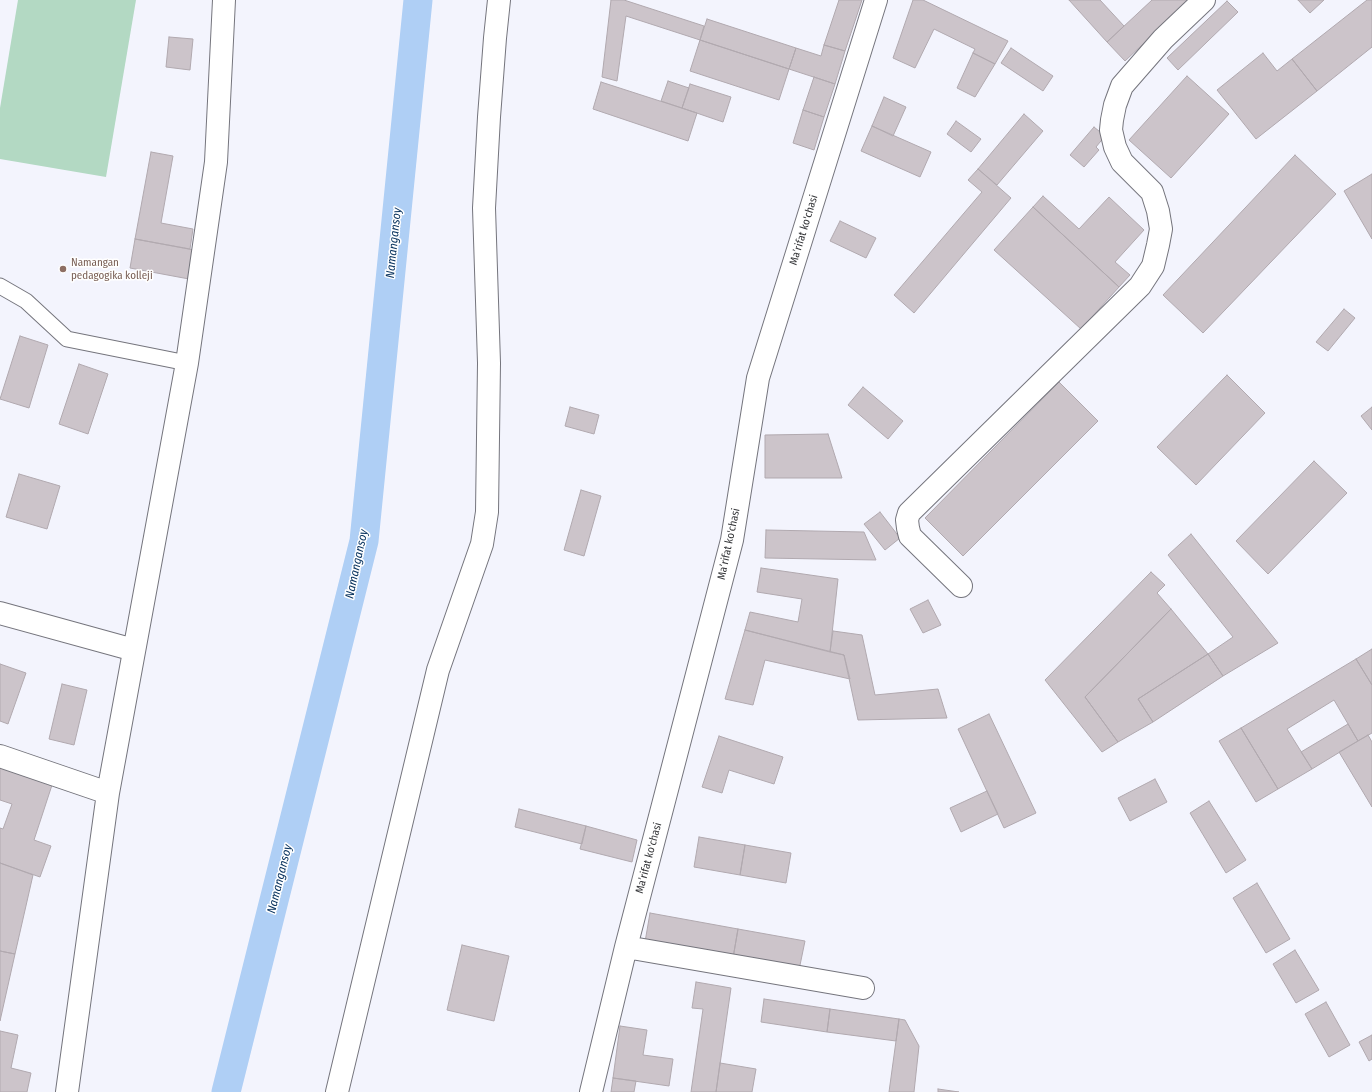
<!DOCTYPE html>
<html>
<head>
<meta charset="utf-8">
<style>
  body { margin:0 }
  canvas { display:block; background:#f3f4fd }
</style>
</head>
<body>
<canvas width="1372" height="1092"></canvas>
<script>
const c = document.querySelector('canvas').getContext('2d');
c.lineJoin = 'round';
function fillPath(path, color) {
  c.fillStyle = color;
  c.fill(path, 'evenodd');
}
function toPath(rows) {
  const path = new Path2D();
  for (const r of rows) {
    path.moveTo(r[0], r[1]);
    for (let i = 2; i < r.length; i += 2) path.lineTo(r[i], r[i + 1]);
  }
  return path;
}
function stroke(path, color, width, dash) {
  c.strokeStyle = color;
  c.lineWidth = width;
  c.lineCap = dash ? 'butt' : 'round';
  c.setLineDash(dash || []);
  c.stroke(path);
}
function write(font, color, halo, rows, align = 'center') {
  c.font = font + ' "Fira Sans Condensed",sans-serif';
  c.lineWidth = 3;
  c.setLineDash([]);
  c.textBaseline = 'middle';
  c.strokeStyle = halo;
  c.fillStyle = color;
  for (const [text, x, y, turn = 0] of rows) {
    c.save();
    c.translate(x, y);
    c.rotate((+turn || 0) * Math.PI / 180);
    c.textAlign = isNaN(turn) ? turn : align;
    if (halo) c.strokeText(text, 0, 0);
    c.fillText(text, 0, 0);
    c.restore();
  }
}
const green = toPath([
  [18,0,136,0,106,177,0,159,0,108]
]);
const canal = toPath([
  [226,1092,364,541,418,0]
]);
const building = toPath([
  [611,0,624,0,704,26,700,40,626,16,617,81,602,77,611,0],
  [839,0,862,0,845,51,824,45,839,0],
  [913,0,923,0,1008,41,995,64,973,53,975,49,934,29,915,68,893,58,913,0],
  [1069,0,1100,0,1124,26,1107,42,1069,0],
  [1152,0,1190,0,1125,61,1107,42,1152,0],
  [1298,0,1324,0,1310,13,1298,0],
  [1367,0,1372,0,1372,47,1317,91,1292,59,1367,0],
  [1227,1,1238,12,1178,70,1167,58,1227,1],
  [707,19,796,48,789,69,700,40,707,19],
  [169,37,193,39,190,70,166,67,169,37],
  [700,40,789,69,779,100,690,71,700,40],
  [824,45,845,51,835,84,789,69,796,48,821,56,824,45],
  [1011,48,1053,76,1043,91,1001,63,1011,48],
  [973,53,995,64,975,97,957,88,973,53],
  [1263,53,1277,71,1292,59,1317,91,1256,139,1217,90,1263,53],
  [1187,76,1229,114,1171,178,1129,140,1187,76],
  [814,77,835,84,824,117,803,110,814,77],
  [668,81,689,88,682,108,661,101,668,81],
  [601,82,697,113,688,141,593,109,601,82],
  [690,84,731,97,723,122,682,108,690,84],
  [884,97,906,107,893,136,872,126,884,97],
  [803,110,824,117,814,150,793,143,803,110],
  [1024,114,1043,131,997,185,978,169,1024,114],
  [956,121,981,139,971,152,947,134,956,121],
  [872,126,931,152,920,177,861,151,872,126],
  [1094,127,1105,136,1096,147,1099,150,1084,167,1070,155,1094,127],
  [151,152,173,156,161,223,193,229,190,249,135,239,151,152],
  [1295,155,1336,194,1203,333,1163,295,1295,155],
  [978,169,1011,198,914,313,894,295,982,192,968,180,978,169],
  [1372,174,1372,239,1344,191,1372,174],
  [1043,196,1079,229,1109,197,1144,230,1115,262,1130,275,1119,287,1033,207,1043,196],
  [1033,207,1119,287,1081,329,994,250,1033,207],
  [840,221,876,238,866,258,830,241,840,221],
  [135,239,194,250,189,279,130,268,135,239],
  [1344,309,1355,318,1328,351,1316,342,1344,309],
  [20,336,48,345,29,408,0,399,20,336],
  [79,364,108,374,88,434,59,424,79,364],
  [1227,375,1265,413,1196,485,1157,447,1227,375],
  [1059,382,1098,421,963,556,925,518,1059,382],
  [863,387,903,421,888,439,848,405,863,387],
  [570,407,599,415,594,434,565,426,570,407],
  [1372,407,1372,430,1361,416,1372,407],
  [828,434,842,478,765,478,765,435,828,434],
  [1314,461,1347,493,1268,574,1236,541,1314,461],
  [19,474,60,486,47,529,6,517,19,474],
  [581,490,601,496,584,556,564,550,581,490],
  [880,512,900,538,885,550,864,524,880,512],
  [766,530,864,532,876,560,765,558,766,530],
  [1191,534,1278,643,1223,676,1208,654,1233,637,1168,555,1191,534],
  [761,568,838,579,830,652,745,630,750,612,798,622,802,599,757,592,761,568],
  [1151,572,1165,585,1157,593,1171,609,1085,697,1118,742,1102,752,1045,680,1151,572],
  [928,600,941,625,923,633,910,609,928,600],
  [1171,609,1208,654,1138,699,1153,722,1118,742,1085,697,1171,609],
  [745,630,844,655,850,679,765,660,753,705,725,699,745,630],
  [833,631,862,635,875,695,938,689,947,718,858,720,844,655,830,652,833,631],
  [1372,649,1372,685,1356,659,1372,649],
  [1208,654,1223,676,1153,722,1138,699,1208,654],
  [1356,659,1372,685,1372,733,1358,741,1334,700,1287,729,1312,769,1278,789,1241,728,1356,659],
  [0,664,26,673,8,724,0,721,0,664],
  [62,684,87,690,74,745,49,739,62,684],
  [989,714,1036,813,1004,828,958,729,989,714],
  [1348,724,1358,741,1312,769,1301,752,1348,724],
  [1241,728,1278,789,1256,802,1219,741,1241,728],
  [1368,735,1372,742,1372,807,1339,752,1368,735],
  [719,736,783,757,774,784,729,770,722,793,702,787,719,736],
  [0,763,53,782,34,840,51,846,40,877,0,863,0,828,3,829,12,804,0,800,0,763],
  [1155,779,1167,802,1130,821,1118,798,1155,779],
  [987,791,998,814,961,832,950,808,987,791],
  [1209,801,1246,860,1226,873,1190,813,1209,801],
  [519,809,586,826,582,844,515,827,519,809],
  [586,826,637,840,632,862,580,849,586,826],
  [699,837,745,845,740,875,694,867,699,837],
  [745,845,791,853,786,883,740,875,745,845],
  [0,863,33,875,15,954,0,951,0,863],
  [1257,883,1290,939,1266,953,1233,898,1257,883],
  [650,913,738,929,733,958,645,942,650,913],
  [738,929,805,941,799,970,733,958,738,929],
  [462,945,509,956,494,1021,447,1010,462,945],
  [1295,950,1319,990,1296,1003,1273,964,1295,950],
  [0,951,15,954,0,1021,0,951],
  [696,982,731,988,716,1092,691,1092,703,1009,692,1008,696,982],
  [764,999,830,1009,827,1032,761,1022,764,999],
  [1326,1002,1350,1045,1329,1057,1305,1014,1326,1002],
  [830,1009,899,1019,896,1041,827,1032,830,1009],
  [899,1019,905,1020,919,1046,914,1092,889,1092,899,1019],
  [620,1026,647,1030,643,1055,673,1059,669,1086,613,1078,620,1026],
  [0,1031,18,1035,11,1068,31,1073,27,1092,0,1092,0,1031],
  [1372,1035,1372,1059,1369,1061,1359,1042,1372,1035],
  [720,1063,756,1069,752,1092,716,1092,720,1063],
  [613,1078,636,1081,634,1092,611,1092,613,1078],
  [938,1089,959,1092,938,1092,938,1089]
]);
const lane = toPath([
  [0,286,26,301,67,339,187,363]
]);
const street = toPath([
  [961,586,910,536,908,528,907,520,909,513,1140,286,1153,266,1158,245,1161,229,1158,211,1152,192,1122,162,1115,147,1111,130,1112,120,1115,105,1122,86,1163,39,1204,0],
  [0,613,134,650],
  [0,756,108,793],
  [626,947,863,988],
  [67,1092,108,793,187,363,216,162,224,0],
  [337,1092,438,670,482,544,487,512,489,363,484,208,489,117,495,38,499,0],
  [591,1092,626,947,732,540,758,378,876,0]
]);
const markers = [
  [63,269,4,"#8d6e63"]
];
const streetNames = [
  ["Maʼrifat ko'chasi",804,230,-73],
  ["Maʼrifat ko'chasi",729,544,-78],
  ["Maʼrifat ko'chasi",649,858,-75]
];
const educationNames = [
  ["Namangan",71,263],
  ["pedagogika kolleji",71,276]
];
const waterNames = [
  ["Namangansoy",394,243,-84],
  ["Namangansoy",357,564,-78],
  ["Namangansoy",280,879,-76]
];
fillPath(green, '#b3d9c3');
stroke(canal, '#afcff5', 29);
fillPath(building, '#ccc4ca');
stroke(building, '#b1a9af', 1);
stroke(lane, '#75757d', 17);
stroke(street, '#75757d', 24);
stroke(lane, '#fff', 15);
stroke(street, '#fff', 22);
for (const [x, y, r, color] of markers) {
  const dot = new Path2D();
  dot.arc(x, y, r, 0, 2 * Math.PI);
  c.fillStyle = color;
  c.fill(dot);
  stroke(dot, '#fff', 1.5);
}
write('11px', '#37383b', '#fff', streetNames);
write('11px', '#785e54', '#fff', educationNames, 'left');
write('italic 12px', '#0b3560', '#fff', waterNames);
</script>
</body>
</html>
